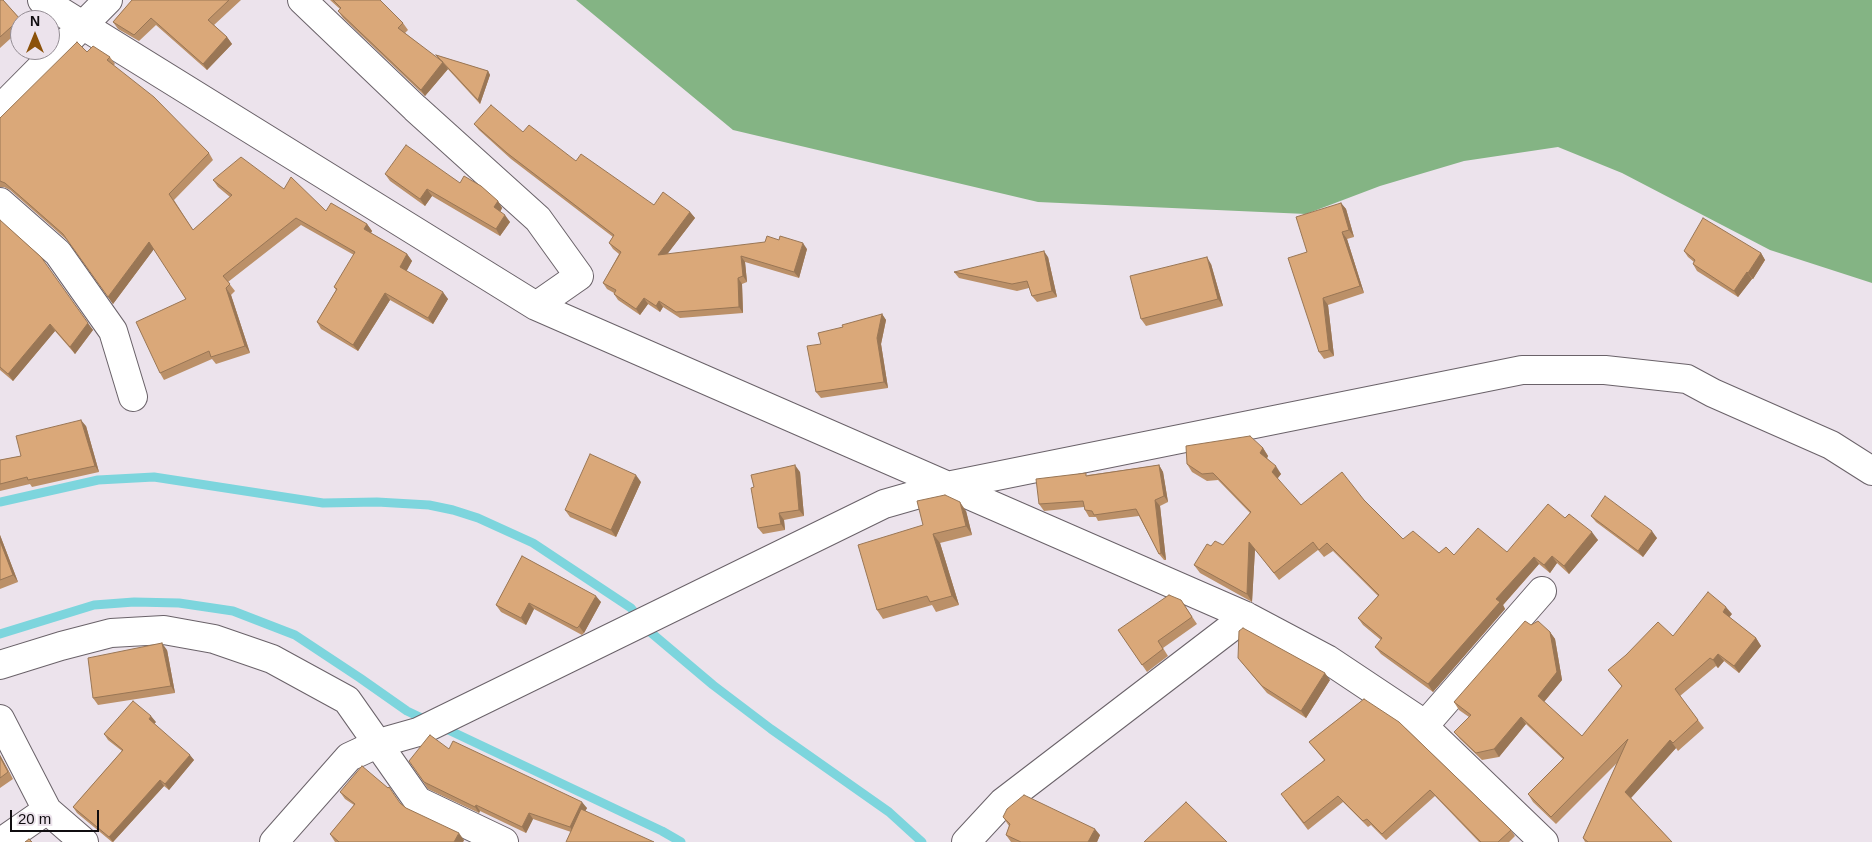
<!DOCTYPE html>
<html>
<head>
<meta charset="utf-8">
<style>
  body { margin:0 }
  #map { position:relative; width:1872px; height:842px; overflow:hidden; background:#ece3ec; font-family:Helvetica,sans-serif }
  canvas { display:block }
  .north { position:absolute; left:10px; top:10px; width:50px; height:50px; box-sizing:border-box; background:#ece3ec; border:1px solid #948d94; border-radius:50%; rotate:0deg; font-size:14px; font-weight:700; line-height:20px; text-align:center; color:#100d10 }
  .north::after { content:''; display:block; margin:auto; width:18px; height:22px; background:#8b520a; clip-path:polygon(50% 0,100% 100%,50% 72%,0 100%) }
  .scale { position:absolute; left:10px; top:810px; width:89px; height:22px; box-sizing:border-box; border:2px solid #100d10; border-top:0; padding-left:6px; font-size:15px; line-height:18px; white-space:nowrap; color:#100d10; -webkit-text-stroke:4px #ece3ec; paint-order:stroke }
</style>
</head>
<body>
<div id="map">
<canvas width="1872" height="842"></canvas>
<div class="north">N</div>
<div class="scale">20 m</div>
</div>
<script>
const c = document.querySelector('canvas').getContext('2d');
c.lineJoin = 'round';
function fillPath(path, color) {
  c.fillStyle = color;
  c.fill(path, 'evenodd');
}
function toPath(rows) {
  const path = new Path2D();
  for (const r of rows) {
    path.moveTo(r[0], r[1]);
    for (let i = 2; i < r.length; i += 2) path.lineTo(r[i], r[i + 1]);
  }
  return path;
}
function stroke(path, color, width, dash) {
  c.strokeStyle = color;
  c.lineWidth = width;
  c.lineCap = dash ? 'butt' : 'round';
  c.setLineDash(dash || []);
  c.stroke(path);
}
const forest = toPath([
  [576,0,1872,0,1872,283,1770,250,1622,173,1558,147,1464,161,1380,186,1306,214,1038,202,733,130]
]);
const stream = toPath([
  [0,502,98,480,154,477,323,503,377,502,429,505,453,510,478,518,533,543,631,608,649,631,713,685,771,729,889,812,922,842],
  [0,634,94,605,134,602,179,603,233,611,295,635,360,678,407,711,428,721],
  [440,726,662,831,681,842]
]);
const street = toPath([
  [42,0,536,306,1246,616,1327,659,1414,717,1544,842],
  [302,0,415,108,538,219,579,276,536,306],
  [0,109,108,0],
  [0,202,58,253,113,331,133,397],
  [0,665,61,646,111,633,164,630,214,639,272,659,347,700,418,801,504,842],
  [0,719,47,810,84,842],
  [1424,726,1542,591],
  [1,842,47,810],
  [274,842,349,757,379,743,418,732,884,504,947,486,1522,370,1605,370,1687,379,1713,393,1831,445,1872,471],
  [966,842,1003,802,1246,616]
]);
const wall = toPath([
  [0,0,3,0,21,20,20,20,20,30,0,48],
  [132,0,241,0,214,25,227,37,232,44,207,70,156,25,139,41,118,29,113,22],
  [330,0,380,0,403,23,408,30,405,33,439,60,436,55,488,71,490,75,480,104,446,67,448,69,425,96,343,18,338,11,340,9],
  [87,52,110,57,115,64,113,66,209,153,213,160,174,200,193,230,230,197,218,187,213,180,284,189,326,211,367,224,372,231,371,233,407,254,412,261,406,271,448,299,433,324,390,300,358,351,321,329,317,322,336,290,334,287,354,255,301,225,228,282,235,291,231,295,250,353,216,364,212,359,164,380,160,373,186,299,154,249,113,304,68,241,10,190,4,187,0,187,0,118],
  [474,124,523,132,576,161,654,205,690,212,695,218,667,254,807,249,799,278,745,262,747,282,742,284,743,313,680,318,663,307,660,312,648,304,640,315,618,300,614,294,614,293,607,289,603,283,619,254,613,249,609,243,613,237,511,159,479,130],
  [385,174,498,201,502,208,500,212,510,222,500,236,432,196,425,206,390,181],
  [1341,203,1346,209,1354,237,1347,239,1364,293,1328,305,1334,356,1324,359,1319,352,1307,252],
  [0,220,93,330,75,354,55,331,13,381,0,370],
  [1684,251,1761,253,1765,260,1753,279,1752,279,1738,297,1697,271,1693,264,1694,262,1688,257],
  [1048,257,1057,297,1037,302,1032,296,1029,288,1017,291,959,278,954,272],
  [1211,264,1223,306,1146,326,1141,319],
  [882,314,886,320,881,344,888,388,821,398,816,392,821,344],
  [86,426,99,472,32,487,30,484,0,491,0,460,21,456],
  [1263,448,1268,456,1267,458,1281,474,1277,479,1301,505,1364,500,1403,539,1439,553,1454,555,1507,552,1565,518,1598,540,1569,574,1557,563,1550,573,1539,564,1503,605,1505,609,1433,692,1381,654,1375,647,1381,640,1363,625,1358,618,1378,596,1333,551,1324,557,1318,550,1279,580,1255,549,1252,602,1200,573,1194,565,1211,546,1223,545,1250,513,1218,480,1207,481,1192,472,1187,464],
  [1159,465,1163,472,1168,502,1160,506,1166,560,1164,560,1159,554,1139,516,1098,521,1096,517,1089,517,1085,510,1084,507,1044,511,1039,504,1088,475],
  [800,472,804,516,784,520,785,530,763,534,758,528],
  [641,482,616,537,570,517,565,510],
  [966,511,972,535,940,543,959,605,936,612,932,605,883,619,877,610,923,525],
  [1591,516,1657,538,1643,557,1596,522],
  [0,535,18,582,0,589],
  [522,556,601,602,584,633,582,635,534,609,526,625,501,612,496,605],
  [1181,600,1197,624,1163,648,1168,656,1147,672,1118,630],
  [1732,614,1729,617,1756,638,1761,646,1739,673,1724,661,1718,668,1716,666,1680,696,1704,728,1678,751,1676,748,1631,798,1672,842,1585,842,1583,838,1617,763,1556,824,1533,802,1528,794,1563,759,1526,724,1499,757,1482,760,1460,739,1454,732,1469,717,1459,710,1454,702,1531,625,1550,632,1555,639,1562,680,1544,702,1582,736,1622,687,1608,670,1673,636],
  [167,650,175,693,98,705,93,698],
  [1238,658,1330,680,1306,718,1267,693],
  [1364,699,1511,830,1515,836,1509,842,1479,842,1435,796,1386,840,1371,825,1368,827,1343,802,1308,830,1285,800,1324,760,1309,742],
  [156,722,154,724,194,760,169,790,164,786,113,842,112,842,77,813,73,807,122,751,108,740,104,734],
  [449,749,587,808,571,832,533,819,526,833,480,811,479,813,428,789,409,761],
  [0,755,13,779,0,788],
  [340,792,400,803,406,808,464,840,463,842,335,842,330,834,354,805,345,799],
  [1003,817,1100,835,1097,842,1011,842,1006,835,1009,826]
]);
const shadedWall = toPath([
  [227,37,232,44,207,70,203,64],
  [443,62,448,69,425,96,421,90],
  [488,71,490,75,480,104,478,100],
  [427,189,432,196,425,206,420,199],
  [498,201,502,208,499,214,494,207],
  [1341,203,1346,209,1354,237,1349,230],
  [690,212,695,218,662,261,658,255],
  [505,215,510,222,500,236,496,229],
  [367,224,372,231,369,236,364,229],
  [1342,232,1347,239,1364,293,1360,286],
  [149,242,154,249,113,304,108,297],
  [803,243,807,249,799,278,794,272],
  [1044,251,1048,257,1057,297,1052,291],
  [1761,253,1765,260,1753,279,1748,273],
  [407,254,412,261,405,274,400,267],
  [741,256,745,262,747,282,743,276],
  [1207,257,1211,264,1223,306,1218,299],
  [1747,272,1752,279,1738,297,1734,291],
  [738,278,742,284,743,313,739,307],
  [226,288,231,295,250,353,245,346],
  [443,292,448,299,433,324,428,318],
  [385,293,390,300,358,351,353,345],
  [644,298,648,304,640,315,636,309],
  [1323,298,1328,305,1334,356,1329,350],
  [659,301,663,307,660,312,656,306],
  [882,314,886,320,881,344,888,388,884,382,877,338],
  [88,323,93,330,75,354,70,347],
  [50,324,55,331,13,381,8,374],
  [81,420,86,426,99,472,95,466],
  [1263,448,1268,456,1266,460,1260,453],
  [795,465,800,472,804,516,799,510],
  [1159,465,1163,472,1168,502,1164,496],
  [1276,466,1281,474,1277,479,1272,472],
  [636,475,641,482,616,537,611,530],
  [1155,500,1160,506,1166,560,1161,553],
  [960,502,966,511,972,535,966,526],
  [779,513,784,520,785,530,781,524],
  [1652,531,1657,538,1643,557,1638,551],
  [1592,532,1598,540,1569,574,1564,566],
  [933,534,940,543,959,605,952,596],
  [0,535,18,582,13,575,0,541],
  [1249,542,1255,549,1252,602,1247,594],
  [1552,556,1557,563,1550,573,1544,565],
  [1534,557,1539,564,1503,605,1505,609,1433,692,1428,684,1496,599],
  [596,596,601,602,584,633,579,626],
  [529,603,534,609,526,625,521,618],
  [1726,607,1732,614,1728,619,1723,612],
  [1550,632,1555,639,1562,680,1543,703,1538,696],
  [1756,638,1761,646,1739,673,1734,666],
  [162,643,167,650,175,693,171,686],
  [1718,654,1724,661,1718,668,1713,660],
  [1325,673,1330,680,1306,718,1301,711],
  [151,716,156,722,153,725,149,719],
  [1521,717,1526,724,1499,757,1494,749],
  [1670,740,1676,748,1630,799,1625,792],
  [0,755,13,779,0,757],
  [190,755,194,760,169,790,165,784],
  [160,780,164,786,113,842,109,837],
  [582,802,587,808,574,833,570,827],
  [476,805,480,811,479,813,475,807],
  [529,813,533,819,526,833,522,827],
  [1095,829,1100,835,1097,842,1088,842],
  [459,833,464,840,463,842,454,842]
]);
const building = toPath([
  [0,0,3,0,20,19,0,37,0,0],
  [132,0,229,0,208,20,227,37,203,64,151,18,134,35,113,22,132,0],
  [333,0,380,0,403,23,398,28,443,62,421,90,338,11,341,8,333,0],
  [77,42,87,52,93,46,110,57,107,60,154,97,209,153,169,194,193,230,232,195,213,180,241,157,284,189,291,177,326,211,331,203,367,224,364,229,407,254,400,267,443,292,428,318,385,293,353,345,317,322,337,289,334,287,355,252,296,218,223,276,230,284,226,288,245,346,211,357,209,351,160,373,136,322,186,299,149,242,108,297,63,234,5,183,0,181,0,118,77,42],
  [436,55,488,71,478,100,436,55],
  [491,105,523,132,529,125,576,161,581,154,654,205,663,192,690,212,658,255,765,242,767,236,779,240,780,236,803,243,794,272,741,256,743,276,738,278,739,307,676,312,659,301,656,306,644,298,636,309,614,294,616,290,603,283,621,252,609,243,614,235,507,153,474,124,491,105],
  [406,145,460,183,464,176,481,186,498,201,494,207,505,215,496,229,427,189,420,199,385,174,406,145],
  [1341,203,1349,230,1342,232,1360,286,1323,298,1329,350,1319,352,1288,258,1307,252,1296,217,1341,203],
  [1703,218,1761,253,1748,273,1747,272,1734,291,1693,264,1695,260,1684,251,1703,218],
  [0,220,41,257,88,323,70,347,50,324,8,374,0,367,0,220],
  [1044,251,1052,291,1032,296,1027,281,1012,284,954,272,1044,251],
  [1207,257,1218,299,1141,319,1130,276,1207,257],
  [882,314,877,338,884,382,816,392,807,346,821,344,818,333,843,327,842,325,882,314],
  [81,420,95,466,28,480,27,477,0,484,0,460,21,456,16,436,81,420],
  [1250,436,1263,448,1260,453,1276,466,1272,472,1301,505,1342,472,1364,500,1403,539,1413,531,1439,553,1446,547,1454,555,1478,528,1507,552,1548,504,1565,518,1569,514,1592,532,1564,566,1552,556,1544,565,1534,557,1496,599,1500,602,1428,684,1375,647,1382,638,1358,618,1379,595,1327,543,1319,550,1313,542,1274,573,1249,542,1247,594,1194,565,1207,544,1211,546,1215,541,1223,545,1251,512,1213,473,1202,474,1187,464,1186,446,1250,436],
  [590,454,636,475,611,530,565,510,590,454],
  [795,465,799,510,779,513,781,524,758,528,751,488,754,487,751,475,795,465],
  [1159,465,1164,496,1155,500,1161,553,1159,554,1136,509,1094,515,1092,511,1085,510,1083,501,1039,504,1036,479,1086,473,1086,476,1159,465],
  [945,495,960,502,966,526,933,534,952,596,930,602,927,596,877,610,858,545,923,525,917,501,945,495],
  [1605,496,1652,531,1638,551,1591,516,1605,496],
  [0,541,13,575,0,580,0,541],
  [522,556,596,596,579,626,577,628,529,603,521,618,496,605,522,556],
  [1708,592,1726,607,1723,612,1756,638,1734,666,1718,654,1713,660,1710,658,1675,689,1698,720,1673,743,1670,740,1625,792,1672,842,1588,842,1583,838,1628,739,1551,817,1528,794,1564,758,1521,717,1494,749,1476,753,1454,732,1471,715,1454,702,1525,621,1531,625,1538,621,1550,632,1557,672,1538,696,1582,736,1622,686,1608,670,1626,655,1658,622,1673,636,1708,592],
  [1169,595,1181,600,1192,617,1158,641,1163,649,1142,665,1118,630,1169,595],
  [1243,628,1325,673,1301,711,1262,686,1238,658,1239,631,1243,628],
  [162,643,171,686,93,698,88,658,162,643],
  [1364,699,1399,722,1511,830,1498,842,1481,842,1430,790,1382,834,1367,819,1363,821,1338,796,1304,823,1281,794,1325,760,1309,742,1364,699],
  [133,701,151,716,149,719,190,755,165,784,160,780,109,837,73,807,123,750,104,734,133,701],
  [430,735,449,749,453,741,582,802,570,827,529,813,522,827,476,805,475,807,424,782,409,761,429,736,430,735],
  [0,757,8,772,0,778,0,757],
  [362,766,388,788,389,787,400,803,406,808,459,833,454,842,339,842,330,834,355,804,340,792,362,766],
  [1024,795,1095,829,1088,842,1021,842,1006,835,1010,824,1003,817,1007,809,1024,795],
  [1186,802,1227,842,1144,842,1186,802],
  [581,809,654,842,566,842,581,809],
  [29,839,32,842,25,842,29,839]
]);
fillPath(forest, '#84b484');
stroke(stream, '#7dd5dd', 9);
stroke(street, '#6a6269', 30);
stroke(street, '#fff', 28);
fillPath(wall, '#bb9068');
fillPath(shadedWall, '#997655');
fillPath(building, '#daa879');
stroke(building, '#997655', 1);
</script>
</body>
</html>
